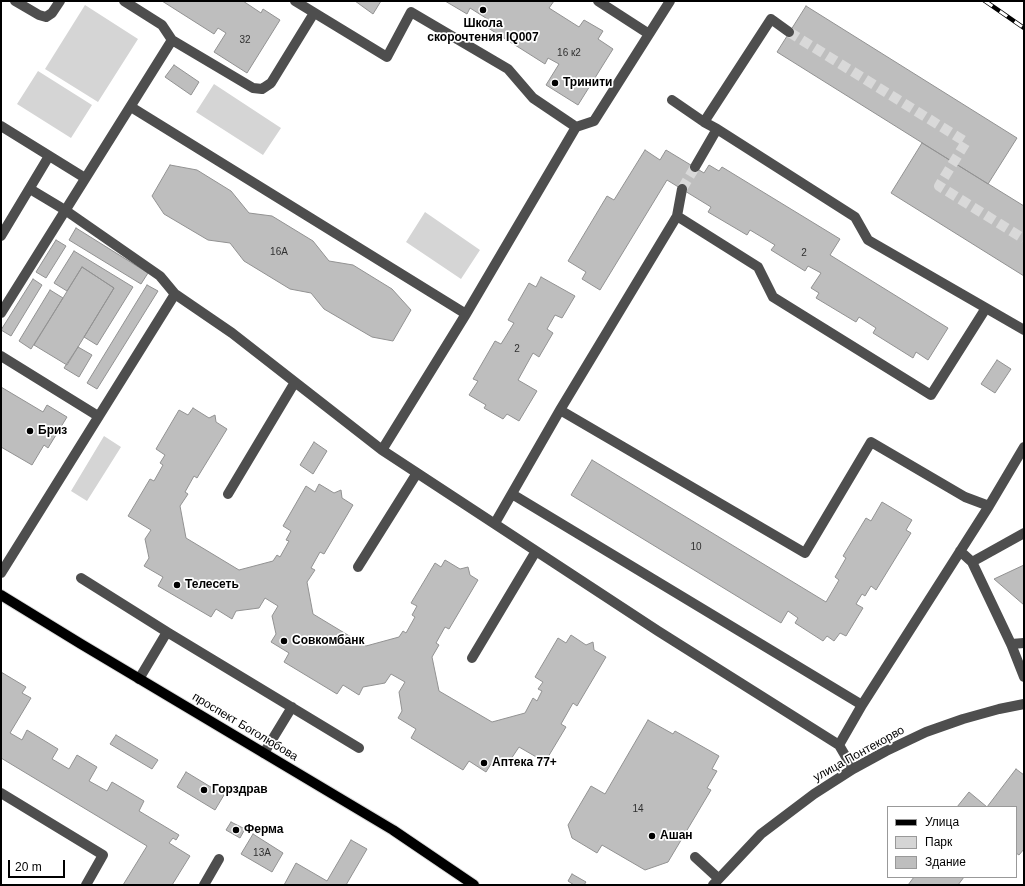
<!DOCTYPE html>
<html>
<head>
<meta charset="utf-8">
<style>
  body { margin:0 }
  #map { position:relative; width:1025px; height:886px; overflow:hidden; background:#fff; font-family:Helvetica,sans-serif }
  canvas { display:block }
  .frame { position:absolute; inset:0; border:2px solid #000; pointer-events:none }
  .legend { position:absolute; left:887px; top:806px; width:130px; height:72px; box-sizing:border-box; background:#fff; border:1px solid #999; margin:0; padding:5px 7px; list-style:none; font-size:12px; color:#000 }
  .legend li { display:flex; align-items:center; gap:8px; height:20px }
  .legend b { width:20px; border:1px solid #999 }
  .scale { position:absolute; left:8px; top:860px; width:57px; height:18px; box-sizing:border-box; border:2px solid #000; border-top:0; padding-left:5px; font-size:12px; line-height:14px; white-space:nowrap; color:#000; -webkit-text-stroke:3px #fff; paint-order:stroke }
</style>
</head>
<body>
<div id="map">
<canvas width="1025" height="886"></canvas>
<div class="frame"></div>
<ul class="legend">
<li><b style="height:5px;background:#000"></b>Улица</li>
<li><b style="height:11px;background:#d5d5d5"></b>Парк</li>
<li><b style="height:11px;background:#bebebe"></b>Здание</li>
</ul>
<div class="scale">20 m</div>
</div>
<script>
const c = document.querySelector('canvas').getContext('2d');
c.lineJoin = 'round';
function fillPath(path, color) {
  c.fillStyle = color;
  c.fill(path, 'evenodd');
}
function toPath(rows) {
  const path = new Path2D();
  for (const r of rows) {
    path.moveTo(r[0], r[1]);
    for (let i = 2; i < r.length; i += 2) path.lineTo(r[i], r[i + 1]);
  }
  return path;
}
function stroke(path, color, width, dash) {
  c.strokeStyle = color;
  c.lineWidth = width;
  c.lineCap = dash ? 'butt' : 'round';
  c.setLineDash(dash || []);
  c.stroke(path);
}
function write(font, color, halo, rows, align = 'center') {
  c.font = font + ' Helvetica,sans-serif';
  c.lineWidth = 3.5;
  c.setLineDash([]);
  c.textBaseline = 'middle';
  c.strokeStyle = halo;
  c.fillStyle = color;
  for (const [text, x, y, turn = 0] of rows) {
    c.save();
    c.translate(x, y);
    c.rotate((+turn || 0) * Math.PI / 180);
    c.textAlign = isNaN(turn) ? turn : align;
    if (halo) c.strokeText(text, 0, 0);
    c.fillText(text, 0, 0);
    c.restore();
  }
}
const green = toPath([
  [85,5,138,39,98,102,45,69],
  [38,71,92,105,71,138,17,104],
  [214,84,281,128,263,155,196,112],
  [425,212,480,250,461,279,406,242],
  [104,436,121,447,87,501,71,491]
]);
const building = toPath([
  [162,1,243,1,261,13,263,9,280,20,247,73,214,52,226,33,218,28,214,34,162,1],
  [355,1,381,1,373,14,355,1],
  [445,1,554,1,549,8,579,27,584,20,603,31,598,39,613,49,578,105,546,85,559,64,548,58,545,64,485,26,489,20,470,8,467,14,445,1],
  [806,6,1017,138,988,184,777,52,806,6],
  [174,65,199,82,191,95,165,77,174,65],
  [922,143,1024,206,1024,276,891,193,922,143],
  [645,150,660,160,666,150,704,173,709,165,719,171,722,167,840,239,830,255,948,328,928,360,916,352,913,358,873,333,876,328,859,317,856,322,816,298,819,293,811,288,821,273,808,266,805,271,771,250,775,245,750,230,747,235,708,212,711,207,667,180,600,290,582,279,586,272,568,261,607,196,614,200,645,150],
  [170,165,197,170,231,191,249,213,272,216,313,241,329,261,353,265,392,289,411,310,393,341,372,337,324,309,311,293,290,289,244,261,230,243,208,240,164,214,152,196,170,165],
  [76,228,148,273,141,284,69,240,76,228],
  [56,240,66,246,46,278,36,272,56,240],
  [74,251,133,287,97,345,84,337,114,288,82,267,67,291,54,283,74,251],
  [82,267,114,288,67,365,34,345,82,267],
  [541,277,575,296,562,318,555,315,547,329,553,333,539,357,533,353,518,380,537,391,519,421,507,414,503,419,484,408,486,405,469,395,478,381,473,379,495,341,501,344,514,323,508,320,529,283,536,287,541,277],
  [33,279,42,285,11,336,1,330,33,279],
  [147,285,158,291,97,389,87,383,147,285],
  [50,290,63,298,31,349,19,341,50,290],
  [78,347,92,355,79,377,64,368,78,347],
  [997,360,1011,369,995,393,981,384,997,360],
  [1,387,43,412,47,405,67,417,48,448,44,445,32,465,1,447,1,387],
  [193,408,209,418,215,415,216,422,227,429,197,478,194,476,185,492,188,494,180,506,186,538,239,570,273,561,277,555,280,557,289,541,286,540,291,531,283,526,306,486,315,492,319,484,334,493,341,490,342,498,353,505,324,554,320,552,311,568,315,570,307,582,313,614,366,646,399,637,403,631,406,633,415,617,412,615,417,606,411,603,435,563,441,567,445,560,460,569,468,567,470,575,478,580,449,629,445,627,436,643,439,645,432,657,439,691,492,722,525,713,533,698,537,701,542,691,538,689,543,682,535,677,558,638,566,643,571,635,586,645,593,642,594,650,606,657,577,706,573,703,561,724,566,727,545,762,519,747,511,759,491,764,486,772,469,761,463,770,411,738,416,729,398,718,402,711,399,692,405,682,391,674,385,683,363,687,359,695,343,685,337,694,284,662,289,653,271,642,276,634,272,616,278,606,265,598,259,608,236,611,232,619,216,609,211,617,158,586,163,577,144,566,149,558,145,539,151,530,128,516,150,479,154,481,163,465,160,463,165,455,156,449,179,410,188,415,193,408],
  [314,442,327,451,313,474,300,465,314,442],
  [592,460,826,602,839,580,835,577,846,558,843,556,866,518,871,521,882,502,912,520,906,530,911,533,876,590,871,586,865,596,862,594,856,604,863,608,846,636,840,633,834,641,827,636,823,641,795,623,798,618,788,611,781,623,571,495,592,460],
  [1024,565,1024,605,994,579,1024,565],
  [1,672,26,687,22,693,31,698,10,733,22,740,27,730,58,749,52,759,69,769,77,755,97,767,89,781,107,791,112,782,144,801,139,811,179,835,176,840,173,838,169,843,190,856,172,885,123,885,147,846,1,758,1,672],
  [648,720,673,734,675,731,719,756,712,769,717,771,707,788,711,790,668,862,645,870,602,845,597,853,572,838,568,825,591,786,605,794,648,720],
  [116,735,158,760,152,769,110,744,116,735],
  [1016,769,1024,775,1024,849,1019,855,1016,853,1016,807,957,807,969,792,987,807,1016,769],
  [186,772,224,795,215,810,177,787,186,772],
  [231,822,245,829,240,838,226,830,231,822],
  [253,834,283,853,272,872,241,854,253,834],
  [351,840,367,849,346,885,284,885,296,863,327,881,351,840],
  [572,874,586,882,584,885,574,885,568,881,572,874],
  [914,877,964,877,958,885,908,885,914,877]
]);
const minorTunnel = toPath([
  [789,32,966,142,939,186,1024,239],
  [682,189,695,167]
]);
const minor = toPath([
  [15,1,39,15,46,17,52,13,60,1],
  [124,1,162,25,172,40,253,88,262,89,271,83,314,13],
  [295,1,387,57,411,12,508,69,533,98,576,127],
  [598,1,649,34],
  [672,100,704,122,717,129,855,217,868,240,1024,330],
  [131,107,466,314],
  [704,122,771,19,789,32],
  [1,126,85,178],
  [695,167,717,129],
  [30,189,65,210,160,276,175,294,232,333,382,450,658,631,839,745,853,769],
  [677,216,758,267,773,297,931,395,986,308],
  [1,236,49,156],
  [1,313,172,40],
  [1,356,98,416],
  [560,410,805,553,871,442,965,497,989,506],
  [382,450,466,314,576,127,594,121,670,1],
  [228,494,295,382],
  [512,494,862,705],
  [495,523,560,410,677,216,682,189],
  [960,551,972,562,1011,644,1024,677],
  [972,562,1024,533],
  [358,567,417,473],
  [1,573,175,294],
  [81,578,167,632,139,679],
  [167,632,359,748],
  [1011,644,1024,643],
  [472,658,536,551],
  [839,745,862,705,989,506,1024,447],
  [264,753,292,707],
  [1,793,103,855,86,885],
  [695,857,718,878],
  [204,885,219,859],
  [713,885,761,834,814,794,853,769,886,751,926,732,963,719,999,709,1024,704]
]);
const major = toPath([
  [1,595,81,644,393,830,474,885]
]);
const rail = toPath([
  [985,1,1024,28]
]);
const markers = [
  [483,10,4,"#000"],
  [555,83,4,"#000"],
  [30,431,4,"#000"],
  [177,585,4,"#000"],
  [284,641,4,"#000"],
  [484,763,4,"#000"],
  [204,790,4,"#000"],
  [236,830,4,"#000"],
  [652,836,4,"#000"]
];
const numberNames = [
  ["32",245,40],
  ["16 к2",569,53],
  ["16А",279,252],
  ["2",804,253],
  ["2",517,349],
  ["10",696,547],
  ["14",638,809],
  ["13А",262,853]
];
const poiNames = [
  ["Школа",483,24,"center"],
  ["скорочтения IQ007",483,38,"center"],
  ["Тринити",563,83],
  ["Бриз",38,431],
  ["Телесеть",185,585],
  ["Совкомбанк",292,641],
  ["Аптека 77+",492,763],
  ["Горздрав",212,790],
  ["Ферма",244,830],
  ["Ашан",660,836]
];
const streetNames = [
  ["проспект Боголюбова",245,727,31],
  ["улица Понтекорво",859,754,-29]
];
fillPath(green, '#d5d5d5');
fillPath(building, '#bebebe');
stroke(building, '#929292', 1);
stroke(minorTunnel, '#d9d9d9', 10, [10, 5]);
stroke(major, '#dbdbdb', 12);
stroke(minor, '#4e4e4e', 10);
stroke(major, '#000', 10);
stroke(rail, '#000', 4.5);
stroke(rail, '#fff', 3, [9]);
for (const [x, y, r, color] of markers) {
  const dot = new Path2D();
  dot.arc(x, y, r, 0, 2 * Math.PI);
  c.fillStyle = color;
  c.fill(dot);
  stroke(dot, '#fff', 1.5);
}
write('10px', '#303030', null, numberNames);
write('bold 12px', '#000', '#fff', poiNames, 'left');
write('12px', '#000', '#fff', streetNames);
</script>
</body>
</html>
